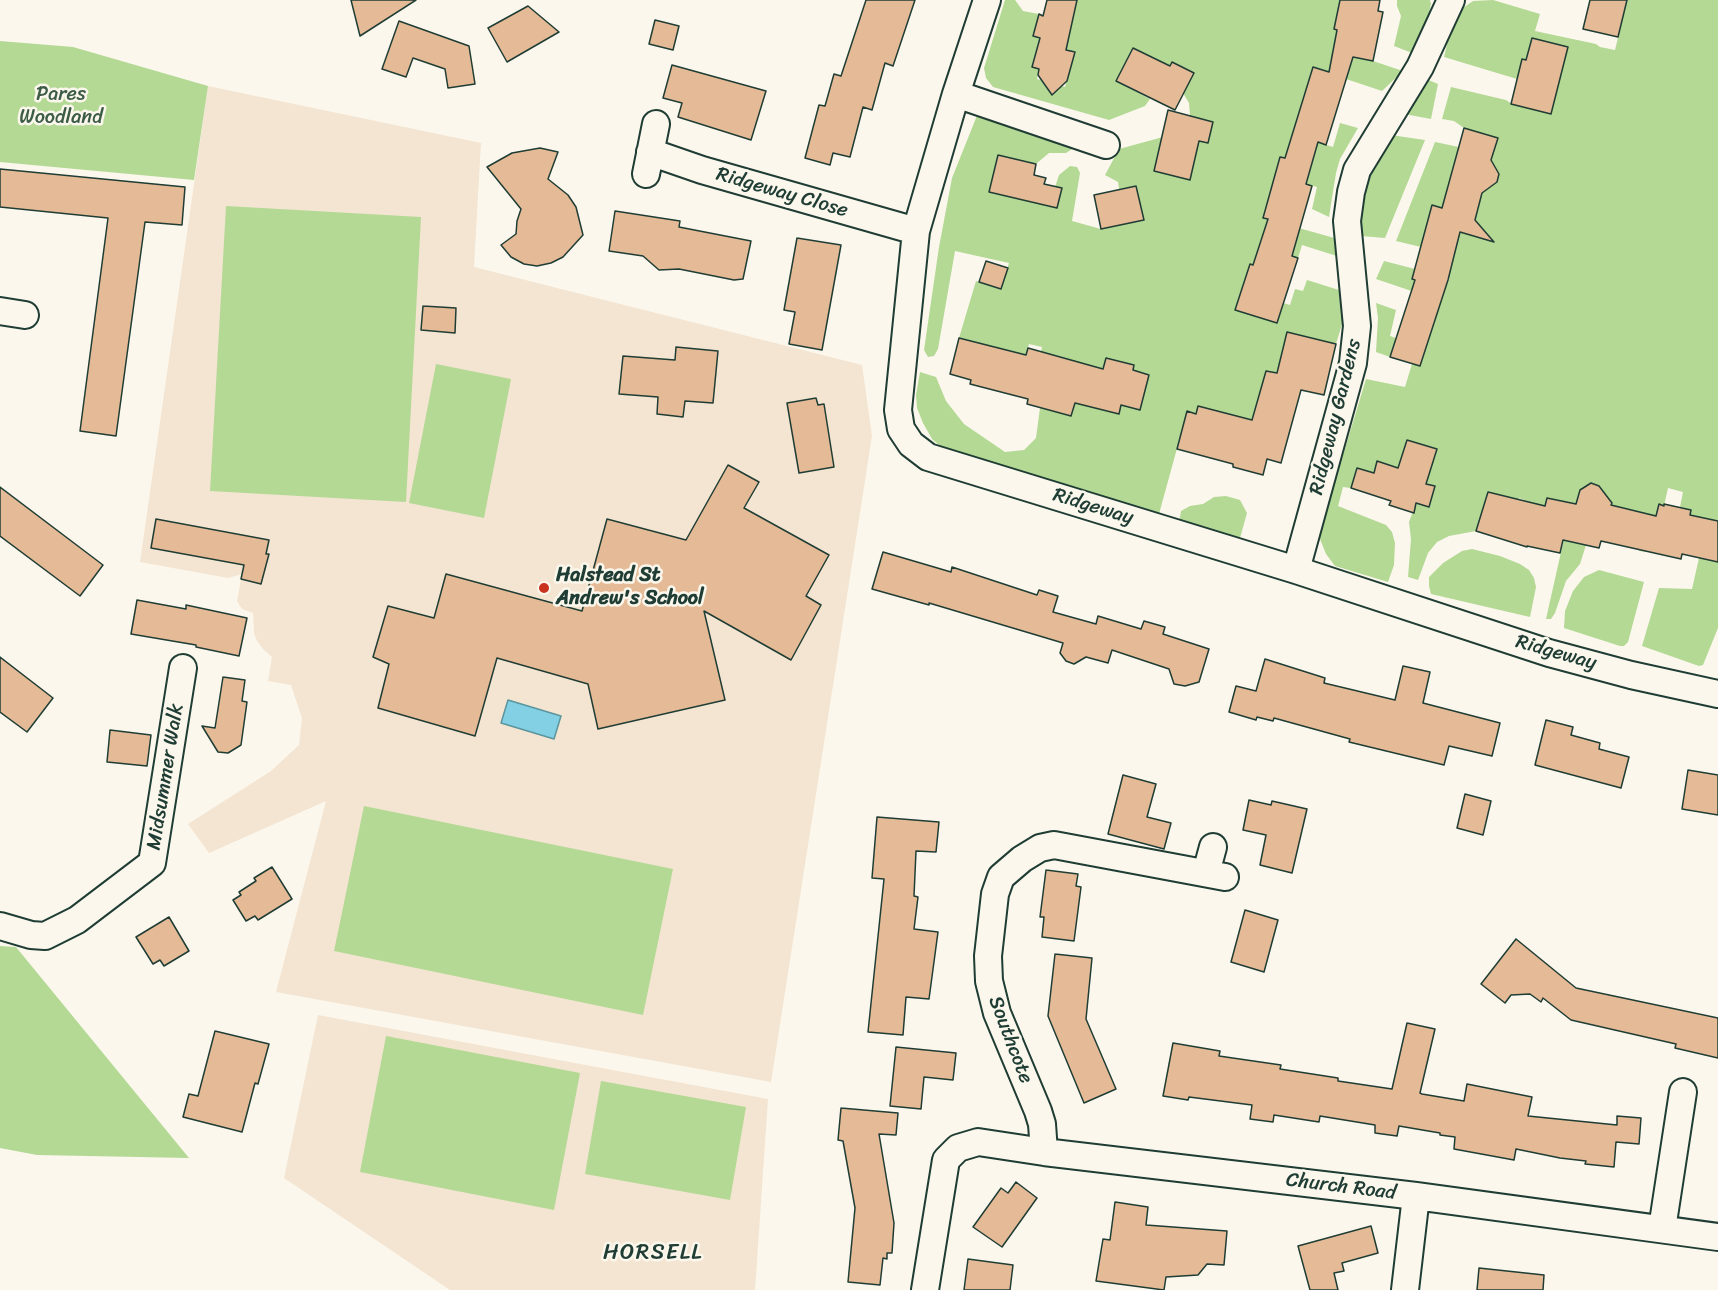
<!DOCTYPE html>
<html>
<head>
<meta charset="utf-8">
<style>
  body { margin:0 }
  canvas { display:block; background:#fbf7ec }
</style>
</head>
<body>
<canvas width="1718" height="1290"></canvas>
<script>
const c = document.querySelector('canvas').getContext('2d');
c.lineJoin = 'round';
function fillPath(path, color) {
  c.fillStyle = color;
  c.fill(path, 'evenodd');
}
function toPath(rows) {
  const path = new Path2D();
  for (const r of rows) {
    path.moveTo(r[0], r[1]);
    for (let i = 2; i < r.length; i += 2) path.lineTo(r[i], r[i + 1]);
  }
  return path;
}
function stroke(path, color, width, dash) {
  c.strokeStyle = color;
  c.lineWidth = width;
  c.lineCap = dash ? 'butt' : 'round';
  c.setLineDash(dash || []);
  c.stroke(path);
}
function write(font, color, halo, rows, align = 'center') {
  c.font = font + ' Sriracha,sans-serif';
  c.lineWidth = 5;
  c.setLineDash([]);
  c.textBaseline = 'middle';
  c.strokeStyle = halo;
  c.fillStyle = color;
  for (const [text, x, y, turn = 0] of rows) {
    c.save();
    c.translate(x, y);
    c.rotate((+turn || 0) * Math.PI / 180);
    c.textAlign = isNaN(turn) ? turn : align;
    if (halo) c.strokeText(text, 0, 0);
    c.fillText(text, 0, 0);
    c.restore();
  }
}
const built = toPath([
  [208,86,481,143,474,267,862,365,872,436,771,1082,276,992,326,801,209,853,188,824,271,771,299,745,302,718,291,685,268,681,272,657,263,649,257,641,254,633,253,613,242,609,237,601,242,574,228,578,140,562],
  [318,1015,768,1099,755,1290,450,1290,284,1178]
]);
const green = toPath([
  [1005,0,1015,0,1023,11,1039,14,1033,36,1040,38,1032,66,1039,69,1037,79,1041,80,1047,88,1055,91,1062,86,1065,87,1075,53,1061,48,1072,23,1077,0,1340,0,1334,29,1337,30,1333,52,1373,61,1403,71,1382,91,1313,68,1293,134,1333,147,1340,123,1358,128,1340,159,1336,173,1329,217,1312,209,1317,187,1306,184,1311,165,1281,157,1263,218,1338,239,1340,257,1302,245,1298,258,1260,245,1253,265,1250,264,1236,310,1274,322,1280,302,1290,305,1295,289,1303,291,1307,280,1339,290,1343,321,1336,344,1287,333,1310,392,1301,390,1303,381,1266,371,1252,420,1198,406,1196,414,1187,412,1159,514,999,465,963,458,946,451,932,439,923,423,917,408,916,395,920,372,936,377,946,401,964,424,1005,452,1024,450,1036,438,1040,408,1071,416,1075,403,1119,414,1121,405,1140,410,1149,375,1133,370,1134,365,1106,358,1103,369,1040,356,1042,347,1029,344,1016,390,1017,353,959,338,976,281,1001,289,1009,263,955,251,938,349,934,356,928,357,924,350,939,247,952,178,978,113,1072,140,1072,149,1066,153,1049,153,1036,164,998,155,989,192,1057,208,1062,189,1055,187,1059,175,1070,166,1077,167,1080,173,1072,221,1101,229,1143,220,1136,186,1119,189,1118,182,1105,175,1119,149,1163,137,1154,171,1189,180,1199,141,1208,143,1213,122,1190,116,1189,103,1183,93,1193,72,1172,62,1170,66,1133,48,1116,81,1150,99,1145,106,1109,120,993,87,986,78,984,68],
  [1397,0,1430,0,1431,4,1428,18,1412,53,1394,46,1401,16,1397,6],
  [1493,0,1540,14,1535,31,1596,44,1600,47,1615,50,1627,0,1718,0,1718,521,1690,515,1691,510,1680,507,1683,492,1668,488,1664,506,1659,505,1648,552,1639,551,1648,514,1611,505,1612,502,1600,499,1602,490,1599,486,1591,483,1586,545,1580,564,1566,581,1555,613,1551,619,1546,619,1572,503,1547,498,1545,508,1519,498,1515,510,1506,497,1488,492,1476,531,1449,536,1437,542,1428,553,1418,580,1408,577,1411,539,1409,522,1416,503,1435,487,1426,484,1436,449,1407,440,1398,468,1377,461,1374,473,1357,468,1351,488,1343,487,1338,506,1386,525,1392,532,1395,543,1394,565,1388,582,1335,566,1326,554,1320,539,1321,528,1366,379,1405,387,1412,364,1420,366,1441,301,1376,279,1384,261,1415,269,1460,232,1477,231,1479,224,1474,218,1432,205,1421,247,1396,241,1435,142,1459,147,1446,192,1485,182,1493,185,1497,182,1499,174,1497,170,1489,168,1497,138,1464,128,1454,121,1442,119,1451,87,1506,100,1512,104,1551,114,1567,47,1526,60,1517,79,1444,57,1453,19,1460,10,1473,1],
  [0,41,73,47,208,86,194,180,0,162],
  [1419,76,1438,84,1431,119,1399,113],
  [1384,134,1425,140,1385,238,1361,236,1357,195],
  [226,206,421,217,406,502,210,491],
  [1376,303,1396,310,1390,336,1396,338,1390,357,1376,352,1378,318],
  [436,364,511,379,484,518,409,503],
  [1226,496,1240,500,1247,513,1240,538,1179,523,1181,511,1190,506,1203,504,1214,497],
  [1472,549,1500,556,1520,564,1529,570,1534,578,1536,587,1530,617,1431,594,1429,586,1429,577,1443,563,1462,551],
  [1699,558,1718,562,1718,628,1703,665,1699,666,1642,646,1659,588,1692,589],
  [1599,570,1644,582,1628,642,1624,646,1620,646,1564,628,1565,611,1573,591,1584,577],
  [364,806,673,869,643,1015,334,951],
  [0,946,16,947,189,1158,37,1155,0,1148],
  [386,1036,580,1073,554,1210,360,1172],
  [601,1081,746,1107,730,1200,585,1174]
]);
const water = toPath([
  [508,700,561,716,554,739,501,723,508,700]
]);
const building = toPath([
  [351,0,416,0,360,36,351,0],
  [866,0,915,0,893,66,885,63,872,110,863,107,850,157,833,153,830,165,805,158,819,105,825,106,834,74,841,76,866,0],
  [1047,0,1077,0,1066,50,1075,52,1067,81,1052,95,1038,75,1039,69,1032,67,1040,38,1033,36,1039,14,1043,16,1047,0],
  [1340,0,1380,0,1378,11,1383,12,1373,61,1353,57,1326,145,1318,142,1306,184,1312,186,1292,256,1298,258,1277,323,1235,310,1250,264,1253,265,1268,219,1263,218,1280,157,1285,158,1313,67,1329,72,1337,30,1334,29,1340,0],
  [1590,0,1627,0,1618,37,1583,29,1590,0],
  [528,6,559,32,507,62,488,28,528,6],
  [655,20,679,26,673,50,649,44,655,20],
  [399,21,469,46,475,84,448,88,445,69,413,58,406,77,382,69,399,21],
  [1532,38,1568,47,1551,114,1511,104,1522,59,1526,60,1532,38],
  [1133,48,1170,66,1172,62,1194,73,1175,110,1116,81,1133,48],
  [672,65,766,91,751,140,678,117,682,103,663,98,672,65],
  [1168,110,1213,122,1208,143,1199,141,1190,180,1154,171,1168,110],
  [1464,128,1498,138,1491,160,1499,174,1497,182,1482,193,1475,220,1494,242,1460,232,1448,280,1420,366,1390,357,1415,280,1412,279,1432,205,1442,208,1464,128],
  [540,148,558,152,548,179,568,195,576,207,583,235,563,257,551,263,537,266,524,264,511,257,501,245,516,234,517,221,521,209,487,167,512,153,540,148],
  [998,155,1036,164,1034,175,1046,178,1044,184,1062,188,1057,208,989,192,998,155],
  [0,169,185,187,182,225,145,222,116,436,80,431,108,218,0,207,0,169],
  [1136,186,1144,220,1101,229,1094,195,1136,186],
  [615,211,680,221,679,227,751,241,743,279,734,280,679,269,659,270,643,256,609,251,615,211],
  [797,238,841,245,822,350,789,344,795,312,784,310,797,238],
  [986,261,1008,268,1001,289,979,282,986,261],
  [423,306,456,308,455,333,421,330,423,306],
  [1287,332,1336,344,1324,395,1301,390,1281,463,1267,459,1263,475,1233,467,1233,464,1177,449,1187,411,1196,414,1198,406,1252,420,1266,371,1277,373,1287,332],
  [959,338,1026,355,1028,348,1103,369,1106,358,1134,365,1133,370,1149,375,1140,410,1121,405,1119,414,1075,403,1071,416,1027,404,1028,399,970,384,971,380,950,374,959,338],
  [676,347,718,351,713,403,685,401,683,417,657,414,658,397,619,394,623,356,675,360,676,347],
  [816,398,818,405,824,404,834,467,799,473,787,403,816,398],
  [1407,440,1437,449,1426,484,1435,486,1429,507,1416,503,1414,513,1389,505,1391,501,1351,488,1357,468,1374,473,1377,461,1398,468,1407,440],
  [728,465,759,482,744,508,829,555,806,596,821,605,791,660,704,611,725,700,598,729,588,684,497,658,475,736,378,708,389,664,373,657,388,606,434,618,446,574,582,611,607,519,686,540,728,465],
  [1591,483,1599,486,1612,503,1611,505,1656,516,1659,504,1664,506,1664,504,1691,510,1690,515,1718,521,1718,562,1682,554,1681,559,1601,541,1599,548,1563,540,1560,553,1527,546,1527,547,1476,531,1488,492,1545,506,1547,498,1576,504,1580,490,1591,483],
  [0,487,103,565,80,596,0,536,0,487],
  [156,519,269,540,266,554,269,554,261,584,241,579,244,565,151,548,156,519],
  [883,552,951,572,952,567,1037,595,1039,590,1058,596,1053,612,1096,624,1098,616,1141,629,1144,621,1165,627,1163,634,1209,649,1199,682,1185,686,1174,684,1169,669,1112,650,1108,663,1086,657,1074,664,1066,661,1060,653,1063,643,929,603,929,605,872,589,883,552],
  [137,600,186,609,186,605,247,618,239,656,196,647,196,645,131,634,137,600],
  [0,657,53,698,27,732,0,712,0,657],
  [1265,659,1325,678,1324,683,1395,700,1403,666,1430,672,1423,703,1500,723,1492,756,1449,746,1444,765,1349,742,1350,739,1274,718,1273,721,1257,717,1256,720,1229,712,1236,686,1256,691,1265,659],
  [223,677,245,680,242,701,247,702,241,745,228,753,218,752,202,726,215,728,223,677],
  [1546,720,1573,727,1571,735,1600,743,1599,749,1629,757,1621,788,1535,765,1546,720],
  [110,730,151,735,147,766,107,762,110,730],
  [1688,770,1718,775,1718,815,1682,809,1688,770],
  [1123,775,1156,784,1147,817,1171,823,1164,849,1108,834,1123,775],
  [1465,794,1491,801,1483,835,1457,828,1465,794],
  [1249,800,1271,805,1272,801,1307,809,1292,873,1260,865,1266,835,1243,830,1249,800],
  [877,817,939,822,936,852,916,851,914,896,918,897,914,929,938,932,929,999,906,997,903,1035,868,1032,884,879,872,878,877,817],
  [272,867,292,899,258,920,255,916,246,921,233,900,241,895,239,892,256,881,254,878,272,867],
  [1046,870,1078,874,1076,886,1081,887,1074,941,1042,937,1044,917,1040,917,1046,870],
  [1245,910,1278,920,1264,972,1231,962,1245,910],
  [169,917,189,951,164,966,160,960,153,964,136,937,169,917],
  [1516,939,1576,988,1718,1018,1718,1058,1675,1048,1676,1044,1571,1020,1543,998,1541,1002,1530,994,1511,995,1505,1003,1481,984,1516,939],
  [1055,954,1092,958,1086,1019,1116,1089,1084,1103,1048,1016,1055,954],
  [1407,1023,1435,1029,1420,1093,1422,1094,1464,1101,1467,1084,1532,1097,1528,1116,1617,1125,1617,1116,1641,1118,1639,1144,1616,1142,1614,1167,1585,1164,1586,1161,1560,1158,1516,1149,1514,1160,1454,1149,1455,1137,1440,1135,1440,1133,1399,1126,1397,1136,1375,1133,1375,1125,1320,1116,1319,1122,1274,1115,1273,1122,1250,1119,1252,1105,1189,1097,1188,1100,1163,1096,1173,1043,1220,1051,1219,1056,1281,1065,1280,1069,1338,1078,1338,1081,1392,1089,1407,1023],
  [215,1031,269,1044,258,1084,255,1083,242,1132,183,1117,189,1094,198,1096,215,1031],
  [896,1047,956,1053,953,1080,924,1077,921,1109,890,1106,896,1047],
  [841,1108,898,1113,896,1135,879,1134,894,1223,892,1253,887,1253,887,1259,883,1258,880,1285,848,1282,855,1208,843,1141,838,1140,841,1108],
  [1016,1182,1037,1198,1002,1247,973,1227,1001,1188,1008,1193,1016,1182],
  [1115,1202,1148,1207,1146,1225,1227,1231,1224,1265,1207,1264,1198,1275,1166,1277,1164,1290,1096,1281,1103,1239,1110,1240,1115,1202],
  [1371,1226,1378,1253,1342,1263,1344,1271,1334,1273,1338,1290,1310,1290,1298,1246,1371,1226],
  [968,1259,1013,1265,1010,1290,964,1290,968,1259],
  [1479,1268,1544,1275,1543,1290,1477,1290,1479,1268]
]);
const street = toPath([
  [987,0,956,94,916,231,898,410,901,429,911,444,928,457,1296,570,1549,653,1631,675,1718,694],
  [956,94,1106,145],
  [650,152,702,170,916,231],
  [646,174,656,124],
  [0,311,25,315],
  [1296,570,1353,363,1357,326,1347,221,1351,192,1357,170,1420,67,1451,0],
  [1206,873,1213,847],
  [0,926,31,935,45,936,77,920,152,863,183,668],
  [1044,1152,1042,1124,1038,1111,997,1013,989,981,988,956,995,894,1001,877,1022,859,1040,848,1054,845,1225,877],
  [1662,1229,1683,1092],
  [925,1290,946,1160,958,1148,978,1142,1044,1152,1416,1196,1718,1237],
  [1405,1290,1416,1196]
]);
const markers = [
  [544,588,6,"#c8321e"]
];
const parkNames = [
  ["Pares",61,95],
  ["Woodland",61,118]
];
const streetNames = [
  ["Ridgeway Close",782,193,16],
  ["Ridgeway Gardens",1336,417,-76],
  ["Ridgeway",1093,507,17],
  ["Ridgeway",1556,653,16],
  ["Midsummer Walk",166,777,-81],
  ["Southcote",1010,1040,69],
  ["Church Road",1341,1187,7]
];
const poiNames = [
  ["Halstead St",556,576],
  ["Andrew's School",556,599]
];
const quarterNames = [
  ["HORSELL",653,1253]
];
fillPath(built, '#f4e5d2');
fillPath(green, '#b4d995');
fillPath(water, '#83cfe3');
stroke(water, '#5b959d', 1.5);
fillPath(building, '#e5ba96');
stroke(building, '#1f3d34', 1.5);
stroke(street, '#1f3d34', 30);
stroke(street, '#fbf7ec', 26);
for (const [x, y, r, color] of markers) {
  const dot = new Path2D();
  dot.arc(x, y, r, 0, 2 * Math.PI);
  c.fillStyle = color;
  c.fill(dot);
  stroke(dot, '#fbf7ec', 2);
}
write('20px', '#3d5c47', '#fbf7ec', parkNames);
write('20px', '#1f3d34', '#fbf7ec', streetNames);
write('bold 20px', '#1f3d34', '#fbf7ec', poiNames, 'left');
c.letterSpacing = '1.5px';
write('22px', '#1f3d34', '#fbf7ec', quarterNames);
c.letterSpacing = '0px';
</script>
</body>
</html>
